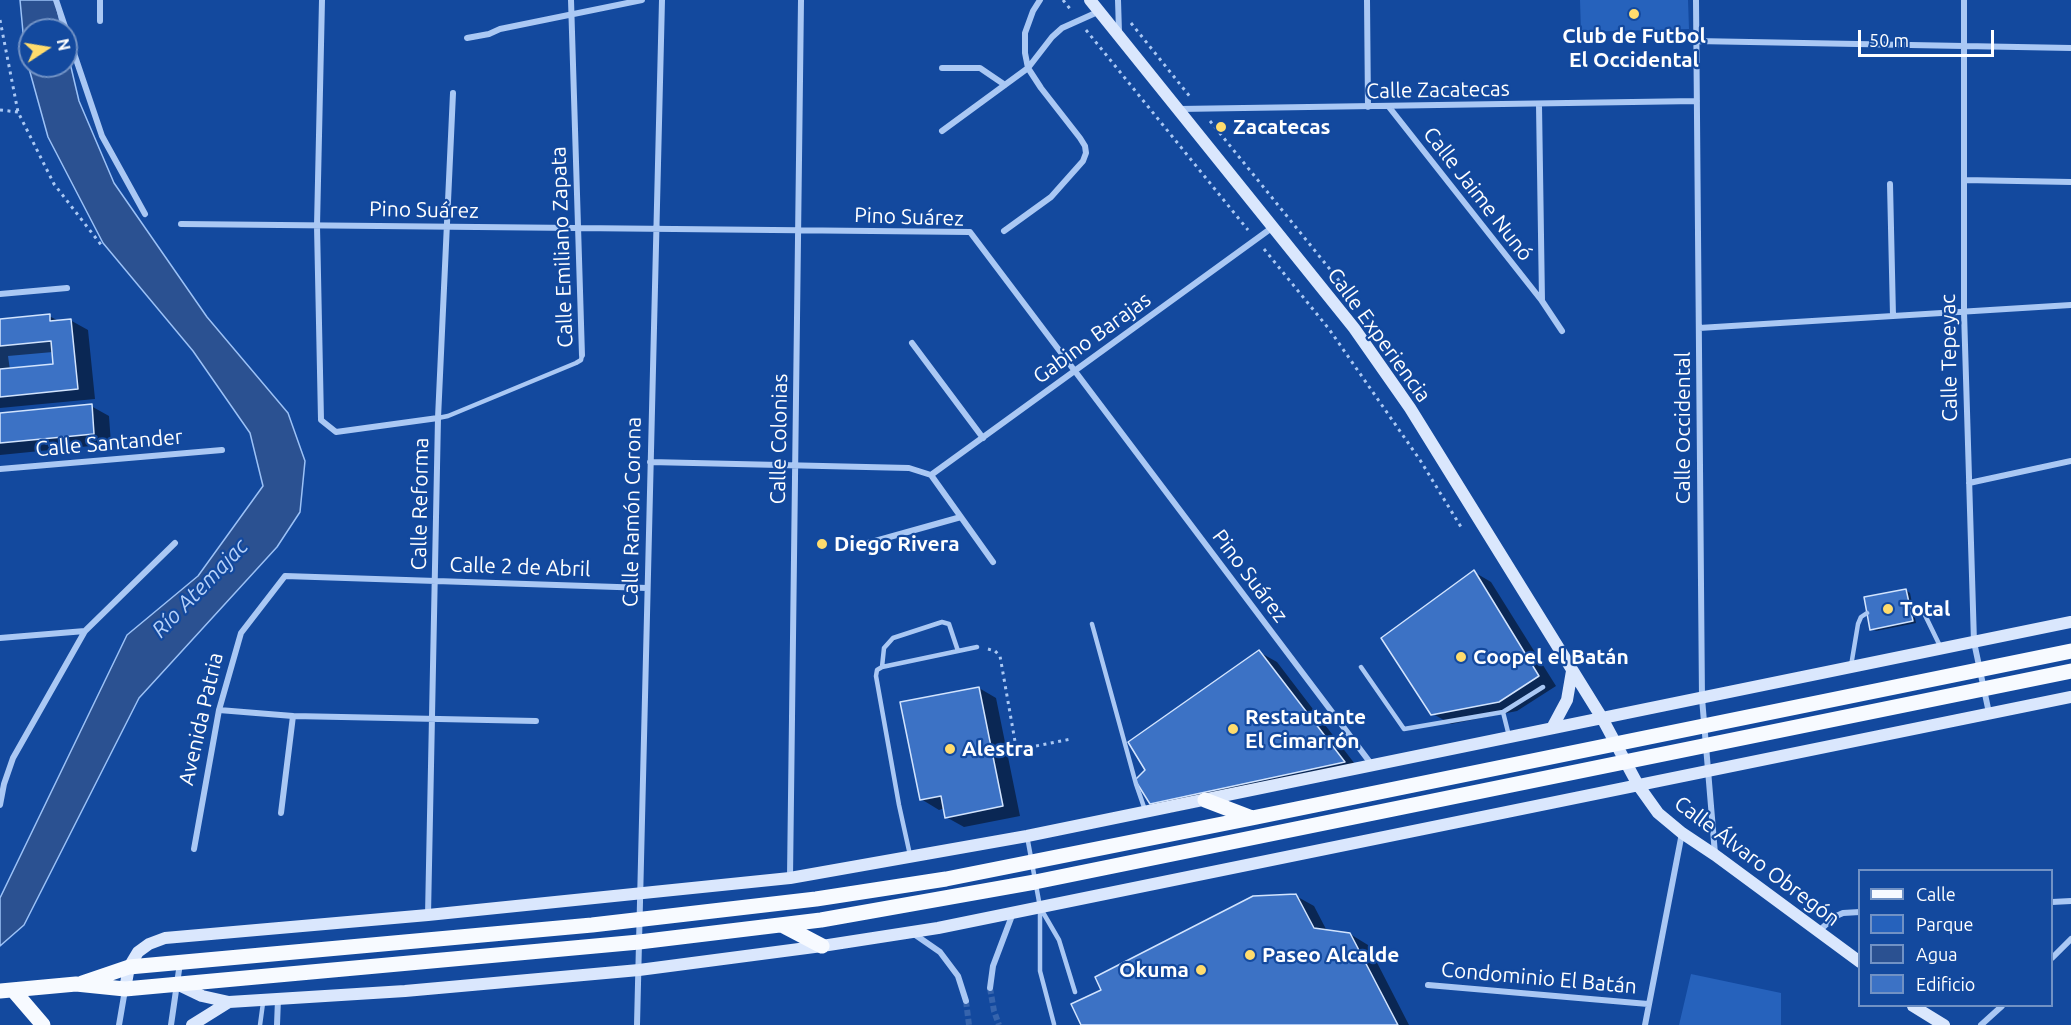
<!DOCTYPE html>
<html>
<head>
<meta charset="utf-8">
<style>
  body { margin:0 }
  #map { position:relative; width:2071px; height:1025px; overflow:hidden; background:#13499e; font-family:Ubuntu,sans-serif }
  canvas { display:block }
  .legend { position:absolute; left:1858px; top:869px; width:195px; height:138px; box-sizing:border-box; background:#13499e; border:2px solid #7192c5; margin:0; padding:8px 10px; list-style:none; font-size:18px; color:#fff }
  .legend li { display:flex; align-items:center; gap:12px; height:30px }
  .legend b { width:30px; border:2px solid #7192c5 }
  .north { position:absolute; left:18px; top:18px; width:60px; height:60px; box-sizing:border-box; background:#13499e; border:2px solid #7192c5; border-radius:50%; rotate:78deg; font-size:16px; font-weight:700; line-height:24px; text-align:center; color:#fff }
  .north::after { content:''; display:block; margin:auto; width:21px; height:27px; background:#ffdc6d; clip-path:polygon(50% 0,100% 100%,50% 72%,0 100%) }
  .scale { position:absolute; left:1858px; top:30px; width:136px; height:27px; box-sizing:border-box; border:3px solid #fff; border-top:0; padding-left:8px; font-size:18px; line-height:21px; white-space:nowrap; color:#fff; -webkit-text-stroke:4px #13499e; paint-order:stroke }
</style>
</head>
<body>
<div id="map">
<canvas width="2071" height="1025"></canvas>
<ul class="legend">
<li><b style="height:8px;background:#f7faff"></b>Calle</li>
<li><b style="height:16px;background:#2662bc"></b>Parque</li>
<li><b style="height:16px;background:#2b5191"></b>Agua</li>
<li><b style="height:16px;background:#3c72c5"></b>Edificio</li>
</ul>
<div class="north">N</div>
<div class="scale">50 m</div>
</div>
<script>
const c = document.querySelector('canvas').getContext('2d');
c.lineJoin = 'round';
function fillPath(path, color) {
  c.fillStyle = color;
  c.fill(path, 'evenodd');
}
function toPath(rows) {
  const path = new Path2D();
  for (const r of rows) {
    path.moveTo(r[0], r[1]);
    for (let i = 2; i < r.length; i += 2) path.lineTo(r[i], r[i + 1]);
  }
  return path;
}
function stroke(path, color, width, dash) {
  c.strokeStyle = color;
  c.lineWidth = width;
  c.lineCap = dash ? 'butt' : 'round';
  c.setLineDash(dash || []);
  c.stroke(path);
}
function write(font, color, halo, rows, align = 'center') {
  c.font = font + ' Ubuntu,sans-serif';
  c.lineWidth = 4.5;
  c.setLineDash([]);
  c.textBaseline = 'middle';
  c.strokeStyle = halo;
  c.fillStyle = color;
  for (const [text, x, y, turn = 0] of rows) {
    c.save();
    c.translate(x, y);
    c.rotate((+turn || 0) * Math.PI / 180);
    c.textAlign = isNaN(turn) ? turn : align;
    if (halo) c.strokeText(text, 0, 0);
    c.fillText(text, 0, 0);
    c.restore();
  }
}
const green = toPath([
  [1580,0,1688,0,1689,29,1581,32],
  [51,341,53,364,0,369,0,346],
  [1691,974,1781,993,1781,1025,1679,1025]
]);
const water = toPath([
  [20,0,55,0,62,30,30,30,30,66,66,66,66,46,79,101,114,183,207,317,288,413,305,461,300,512,277,547,139,698,24,925,0,946,0,898,127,635,198,576,263,486,250,433,193,351,103,243,48,137,25,54,20,0]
]);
const shadow = toPath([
  [49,316,59,321,70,320,88,330,95,399,0,408,0,321],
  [53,352,54,365,10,370,8,356],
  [91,406,109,416,111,444,0,455,0,414],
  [1474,572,1491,582,1556,686,1517,711,1451,724,1433,714],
  [1906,590,1910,593,1916,623,1876,631,1872,629],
  [1259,652,1277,662,1361,772,1169,813,1151,803,1147,771],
  [979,688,996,698,1020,816,964,827,946,817,945,808,939,810,921,799],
  [1296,896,1314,906,1327,931,1350,934,1368,945,1409,1025,1084,1025]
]);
const building = toPath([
  [50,314,50,321,71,319,78,389,0,397,0,369,53,364,51,341,0,346,0,319,50,314],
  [92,404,94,434,0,443,0,413,92,404],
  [1474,570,1539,676,1499,702,1431,715,1381,638,1474,570],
  [1906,589,1913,621,1870,630,1864,597,1906,589],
  [1259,650,1345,762,1150,804,1135,780,1145,770,1128,742,1259,650],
  [979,687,1003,806,945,818,941,796,920,800,900,702,979,687],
  [1296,894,1314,928,1350,933,1398,1025,1081,1025,1071,1004,1101,990,1095,977,1253,896,1296,894]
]);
const streetTunnel = toPath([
  [990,988,994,1011,999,1025],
  [966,1001,969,1025]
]);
const path = toPath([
  [1063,0,1071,10],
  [0,20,18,112,54,184,102,246],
  [1131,23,1191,98],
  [1086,30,1248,230],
  [0,110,18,112],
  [1210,121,1337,278,1350,297],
  [1264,249,1329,329,1420,460,1461,527],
  [988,649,995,651,1000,656,1016,747,1021,749,1071,739]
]);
const lane = toPath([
  [438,418,448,416,576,363,581,360,582,355],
  [1909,606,1918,607,1924,613,1940,646],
  [1092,624,1136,784,1145,810],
  [1851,666,1858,624,1861,617,1867,613],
  [882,667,884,648,893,638,942,622,949,624,958,651],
  [1361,667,1404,729,1503,712,1543,687],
  [1503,712,1509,736],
  [1027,836,1040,907,1040,971,1054,1024],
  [910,855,899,805,876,676,877,670,882,667,977,647],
  [1041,909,1059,940,1075,992],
  [260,1025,263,1003]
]);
const street = toPath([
  [56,0,102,136,145,214],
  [322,0,317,226,321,420,336,432,438,418],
  [571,0,582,355],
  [1118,0,1119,32],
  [1367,0,1368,107],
  [1696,0,1702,698,1715,854],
  [1964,0,1964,312,1974,642,1989,713],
  [100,21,100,0],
  [467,38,489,34,500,29,642,0],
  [1696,41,2071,48],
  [942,68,980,68,1005,85],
  [1539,105,1542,301],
  [1389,107,1542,301,1562,331],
  [1179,109,1697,101],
  [942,131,1028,68,1052,37,1062,28,1100,11],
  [1964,180,2071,182],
  [1890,184,1893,316],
  [181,224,970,232,1372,765],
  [1004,231,1051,197,1083,161,1086,153,1085,146,1080,138,1041,88,1028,68,1025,53,1025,33,1033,11,1040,0],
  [0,294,67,288],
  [1699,328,2071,305],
  [912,343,983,438],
  [650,462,909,468,931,475,993,562],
  [0,469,222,450],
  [931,475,1273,227],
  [1969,483,2071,461],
  [868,543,961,517],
  [0,638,85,631],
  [219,710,293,716,536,721],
  [0,805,4,784,13,758,85,631,175,543],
  [281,813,293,716],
  [194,849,219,710,241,633,285,576,647,588],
  [790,878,801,0],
  [2052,902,2071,901],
  [428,915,438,418,453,93],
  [1819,931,1834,917,1843,913,1860,912],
  [914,934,940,952,958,976,966,1001],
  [2052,958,2071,939],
  [1428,985,1648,1004],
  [990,988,993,966,1013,913],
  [119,1025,125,990],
  [171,1025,180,963],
  [277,1025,278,999],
  [637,1025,662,0],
  [1645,1025,1682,833],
  [1981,1025,2002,1006]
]);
const secondary = toPath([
  [1090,0,1354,328,1410,408,1602,718,1638,785,1658,813,1682,833,1715,855,1860,962],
  [1552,728,1567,700,1572,671],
  [177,984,202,996,229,1002,405,991,639,970,822,946,938,928,2071,697],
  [125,989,129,967,138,952,149,944,165,938,428,915,790,878,1027,836,2071,622],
  [1913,1006,1944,1025],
  [192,1025,229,1002]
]);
const primary = toPath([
  [1205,800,1252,818],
  [782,925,822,946],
  [82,983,129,967,592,925,816,899,946,879,1252,818,2071,651],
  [13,990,43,1025],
  [0,991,76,984,125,989,639,942,821,920,1035,882,2071,671]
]);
const markers = [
  [1634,14,6,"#ffdc6d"],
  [1221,127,6,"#ffdc6d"],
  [822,544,6,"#ffdc6d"],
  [1888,609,6,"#ffdc6d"],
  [1461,657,6,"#ffdc6d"],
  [1233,729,6,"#ffdc6d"],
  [950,749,6,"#ffdc6d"],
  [1250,955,6,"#ffdc6d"],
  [1201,970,6,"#ffdc6d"]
];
const poiNames = [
  ["Club de Futbol",1634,36,"center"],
  ["El Occidental",1634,60,"center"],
  ["Zacatecas",1233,127],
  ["Diego Rivera",834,544],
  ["Total",1900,609],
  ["Coopel el Batán",1473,657],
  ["Restautante",1245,717],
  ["El Cimarrón",1245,741],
  ["Alestra",962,749],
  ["Paseo Alcalde",1262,955],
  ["Okuma",1189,970,"right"]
];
const streetNames = [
  ["Calle Zacatecas",1438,90,-1],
  ["Calle Jaime Nunó",1478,194,52],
  ["Pino Suárez",424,210,1],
  ["Pino Suárez",909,217,2],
  ["Calle Emiliano Zapata",562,247,-92],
  ["Calle Experiencia",1379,335,54],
  ["Gabino Barajas",1092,338,-36],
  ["Calle Tepeyac",1949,358,-91],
  ["Calle Occidental",1683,428,-90],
  ["Calle Colonias",779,439,-89],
  ["Calle Santander",109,443,-5],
  ["Calle Reforma",420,504,-89],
  ["Calle Ramón Corona",632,512,-89],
  ["Calle 2 de Abril",520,567,2],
  ["Pino Suárez",1250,576,53],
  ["Avenida Patria",201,719,-77],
  ["Calle Álvaro Obregón",1757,861,37],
  ["Condominio El Batán",1539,978,5]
];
const waterNames = [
  ["Río Atemajac",200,588,-46]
];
fillPath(green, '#2662bc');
fillPath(water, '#2b5191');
stroke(water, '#9cc2f7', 1.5);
fillPath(shadow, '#0007');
fillPath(building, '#3c72c5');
stroke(building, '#d2e4fe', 1.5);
stroke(streetTunnel, '#3664ad', 6, [6, 3]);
stroke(path, '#aac8f4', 3, [3, 4.5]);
stroke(lane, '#aac8f4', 4.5);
stroke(street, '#aac8f4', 6);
stroke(secondary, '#dae7fd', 12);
stroke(primary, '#f7faff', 15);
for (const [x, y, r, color] of markers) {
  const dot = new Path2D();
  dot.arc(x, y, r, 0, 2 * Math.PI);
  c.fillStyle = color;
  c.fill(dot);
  stroke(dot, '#13499e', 2);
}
write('bold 21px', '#fff', '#13499e', poiNames, 'left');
write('21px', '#fff', '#13499e', streetNames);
write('italic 22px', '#b7d2fa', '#13499e', waterNames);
</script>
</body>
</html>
